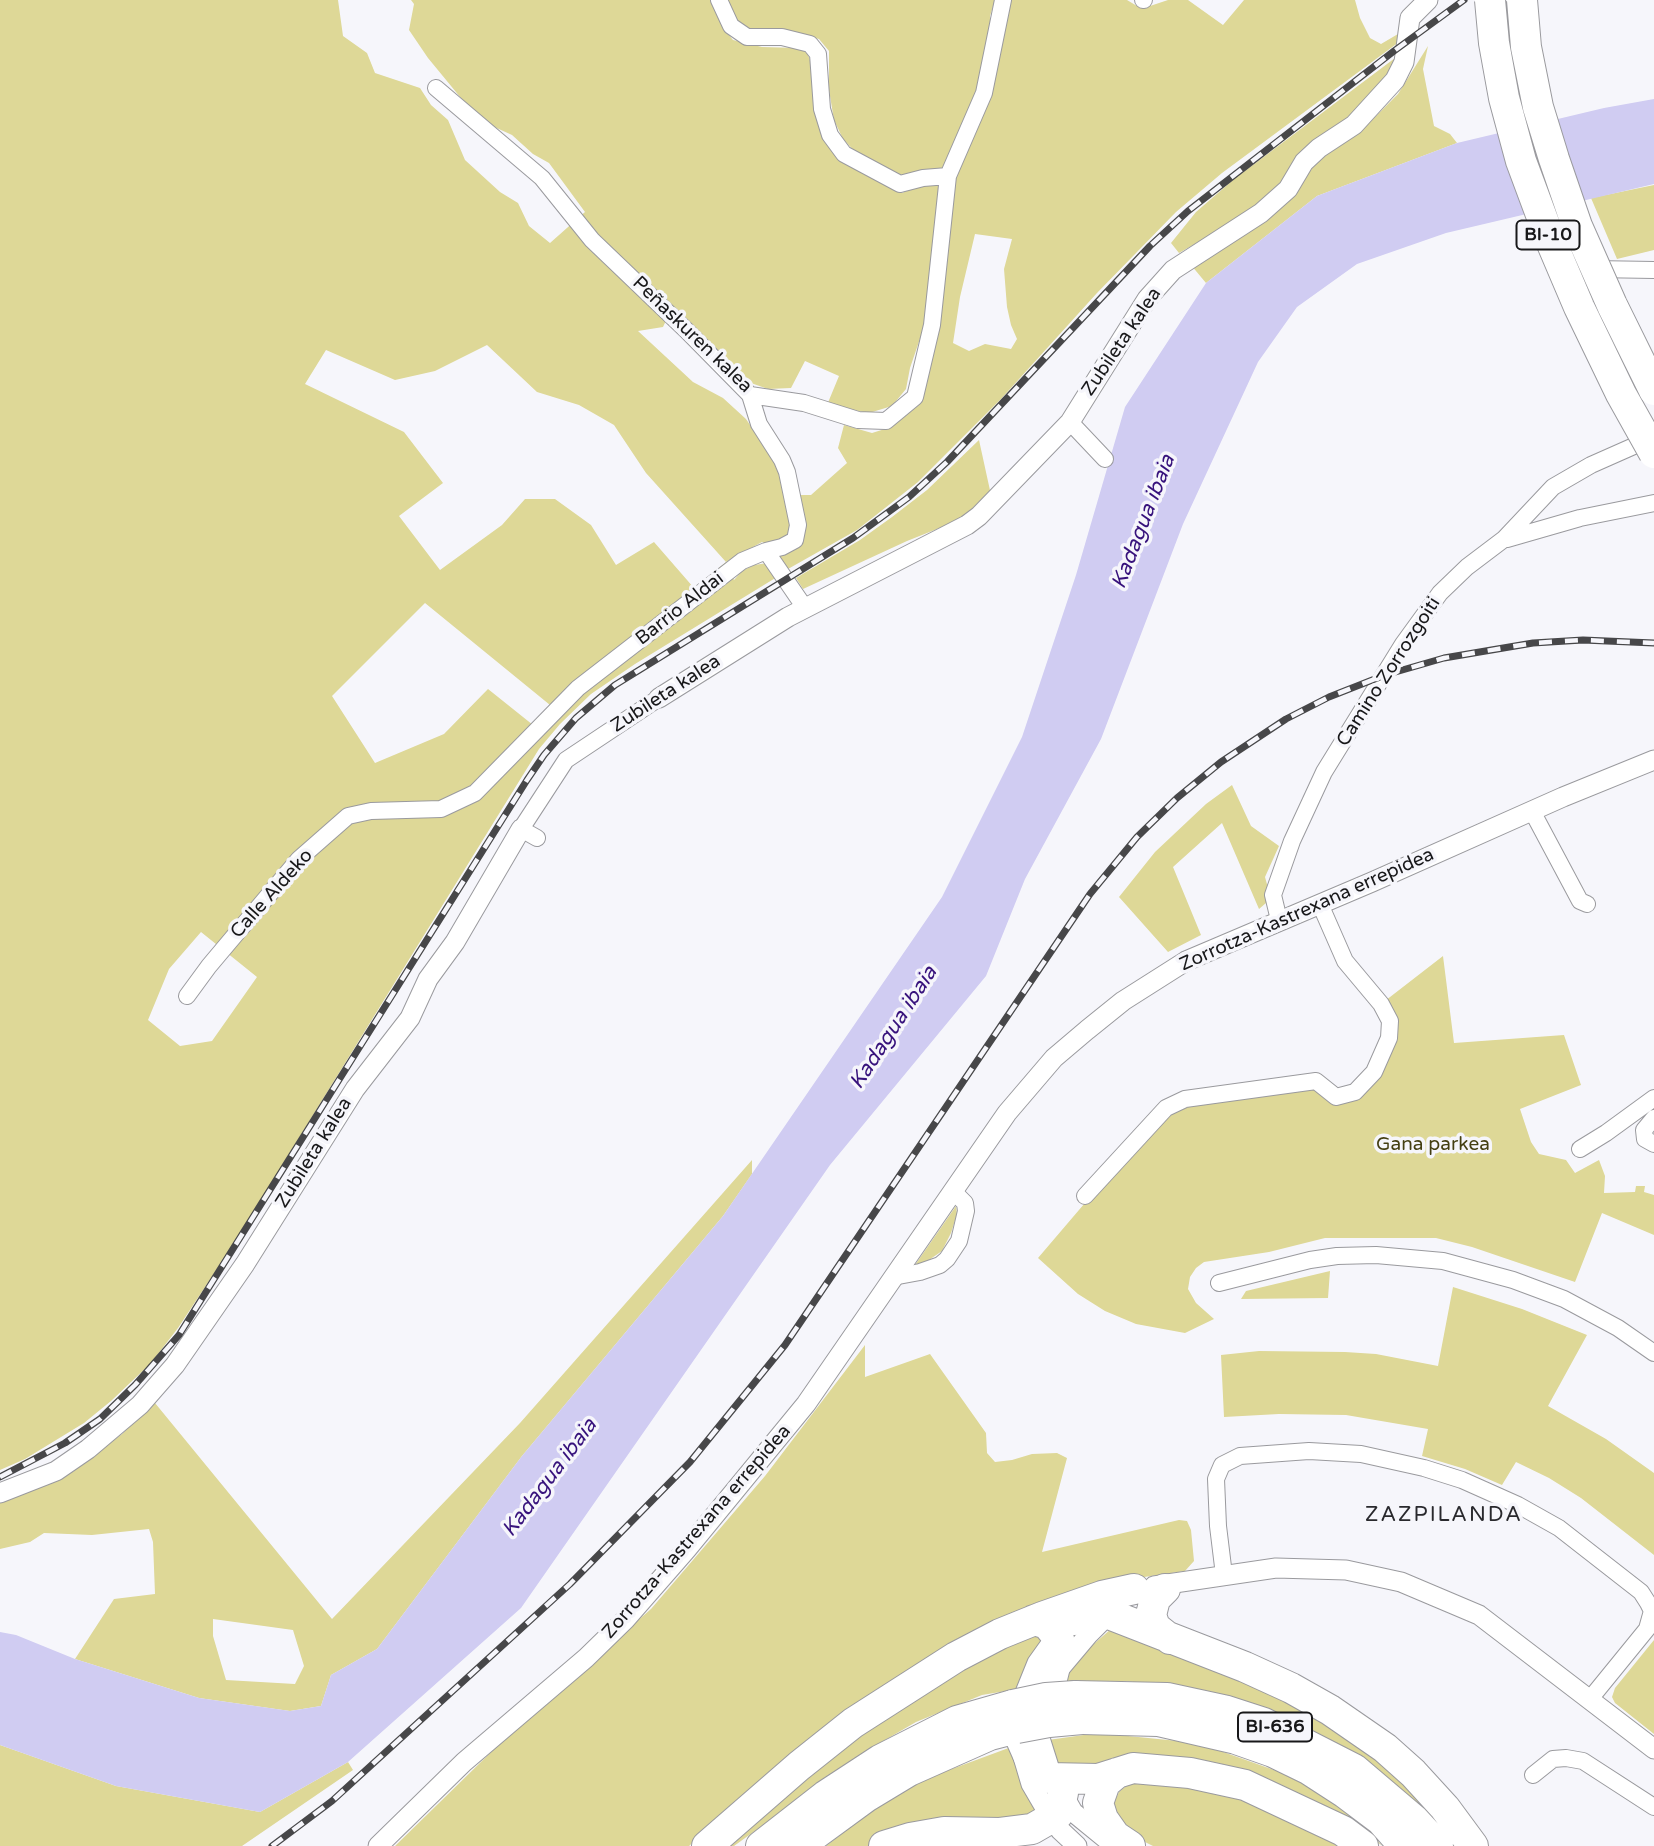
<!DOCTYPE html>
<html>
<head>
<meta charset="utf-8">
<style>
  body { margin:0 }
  canvas { display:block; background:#f6f6fb }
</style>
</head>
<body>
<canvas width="1654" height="1846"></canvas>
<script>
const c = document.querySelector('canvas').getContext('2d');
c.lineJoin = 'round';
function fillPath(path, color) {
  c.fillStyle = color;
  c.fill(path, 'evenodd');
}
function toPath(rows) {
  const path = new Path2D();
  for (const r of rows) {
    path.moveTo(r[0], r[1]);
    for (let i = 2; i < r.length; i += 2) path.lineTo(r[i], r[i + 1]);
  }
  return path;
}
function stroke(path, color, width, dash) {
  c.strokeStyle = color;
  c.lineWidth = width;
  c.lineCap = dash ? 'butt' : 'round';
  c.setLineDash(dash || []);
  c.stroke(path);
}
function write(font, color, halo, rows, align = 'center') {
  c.font = font + ' "Varela Round",sans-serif';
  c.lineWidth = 7;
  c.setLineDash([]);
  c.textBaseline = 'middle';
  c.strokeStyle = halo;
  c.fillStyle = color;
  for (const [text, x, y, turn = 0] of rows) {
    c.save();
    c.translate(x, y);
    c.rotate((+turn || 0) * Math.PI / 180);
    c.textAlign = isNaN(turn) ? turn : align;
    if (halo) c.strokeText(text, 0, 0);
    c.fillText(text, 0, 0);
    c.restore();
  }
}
const green = toPath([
  [0,0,338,0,343,36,367,53,375,73,420,88,431,105,448,120,465,160,500,192,518,203,529,226,550,243,585,212,549,163,533,154,512,135,479,120,428,58,409,30,414,4,411,0,712,0,724,29,733,40,762,47,797,48,807,52,812,66,818,119,825,142,841,162,902,193,919,186,940,183,927,318,910,368,906,389,892,406,869,413,827,405,839,376,805,361,791,388,768,389,751,383,673,306,663,327,638,331,693,382,723,398,746,419,767,450,781,474,791,527,786,537,771,546,762,542,726,562,734,580,742,571,754,565,768,563,777,577,635,664,591,694,560,724,539,749,234,1243,178,1328,151,1363,111,1401,84,1423,25,1459,0,1470],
  [487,345,537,392,579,405,614,425,646,473,726,562,694,588,654,542,616,565,591,525,555,499,525,499,502,525,440,570,399,516,443,483,404,432,305,384,326,350,395,380,435,371],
  [425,603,550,705,533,725,488,689,444,734,375,763,332,696],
  [201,932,257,977,212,1041,180,1046,148,1020,169,969],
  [724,0,995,0,990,16,990,38,981,86,943,171,905,175,890,173,861,158,843,139,834,120,829,90,829,51,819,39,797,33,752,30,738,24],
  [1009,0,1127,0,1137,6,1147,7,1168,0,1188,0,1223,25,1244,0,1355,0,1360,18,1370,38,1381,44,1398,34,1399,42,1222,173,1176,212,1097,293,1001,399,918,482,857,530,788,569,779,555,797,545,796,495,811,495,847,463,838,448,844,425,872,433,888,428,919,405,952,183],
  [975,234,1012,239,1004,269,1007,307,1011,325,1017,339,1011,349,985,344,969,351,953,343,960,297],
  [1428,46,1423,69,1434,126,1450,134,1457,143,1317,196,1206,283,1191,265,1293,196,1319,158,1366,126,1398,94],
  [1395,58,1394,70,1378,91,1291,172,1268,199,1233,222,1179,253,1171,243,1196,212,1233,180],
  [1654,185,1654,250,1617,259,1591,198],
  [979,440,991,495,962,519,907,541,803,589,796,578,860,540,892,517,927,490],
  [1232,785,1251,826,1279,846,1265,877,1268,888,1266,903,1259,909,1222,823,1173,867,1201,935,1168,952,1119,897,1155,852,1206,804],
  [1443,956,1454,1043,1564,1035,1581,1085,1520,1109,1531,1142,1539,1154,1566,1160,1575,1173,1599,1160,1605,1176,1604,1193,1635,1192,1636,1186,1645,1186,1644,1192,1654,1195,1654,1235,1602,1213,1575,1282,1472,1247,1436,1238,1325,1238,1269,1252,1204,1262,1196,1268,1190,1277,1188,1289,1196,1303,1214,1319,1185,1333,1136,1324,1105,1311,1078,1294,1038,1258,1166,1108,1316,1081,1336,1097,1355,1092,1389,1038,1381,1004],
  [752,1160,752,1174,723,1216,522,1456,377,1649,331,1675,321,1706,290,1711,199,1698,75,1659,114,1599,155,1594,153,1542,149,1529,92,1535,44,1533,30,1542,0,1549,0,1499,43,1486,74,1471,122,1434,155,1403,332,1619,520,1423],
  [213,1619,293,1630,304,1666,295,1684,226,1680,213,1636],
  [956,1206,957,1214,951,1233,942,1251,929,1260,915,1265],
  [1330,1271,1328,1298,1241,1299,1246,1291],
  [1453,1287,1522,1309,1587,1335,1548,1406,1606,1439,1654,1473,1654,1555,1581,1498,1549,1478,1516,1462,1502,1485,1465,1469,1422,1456,1428,1429,1346,1415,1279,1414,1224,1417,1221,1355,1259,1351,1345,1352,1376,1354,1438,1366],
  [865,1345,865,1377,930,1354,986,1433,987,1453,995,1462,1012,1460,1032,1454,1057,1453,1067,1458,1042,1552,1179,1520,1187,1521,1191,1530,1194,1561,1185,1571,1117,1581,749,1790,689,1846,395,1846,527,1717,651,1609,765,1476],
  [1036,1627,1051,1635,1018,1689,982,1695,916,1722,866,1751,734,1846,719,1846,916,1690],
  [1111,1629,1289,1694,1408,1781,1463,1846,1453,1846,1444,1834,1201,1690,1125,1681,1065,1681,1072,1663],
  [1654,1640,1654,1734,1615,1703,1612,1697,1615,1688],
  [1098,1733,1198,1743,1305,1781,1341,1807,1383,1846,1327,1811,1104,1765,1059,1768,1048,1740],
  [0,1745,116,1786,260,1812,348,1762,353,1770,242,1846,0,1846],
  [1014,1746,1039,1815,871,1846,826,1846,878,1806,922,1780],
  [1157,1778,1257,1800,1345,1846,1153,1846,1143,1841,1118,1819,1112,1806,1119,1792,1133,1780]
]);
const water = toPath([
  [1654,99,1654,184,1446,233,1357,264,1297,307,1258,362,1183,524,1101,739,1025,879,986,976,830,1165,521,1608,348,1762,260,1812,116,1786,0,1745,0,1632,16,1635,75,1659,199,1698,290,1711,321,1706,331,1675,377,1649,522,1456,723,1216,942,897,1022,737,1076,575,1125,407,1206,283,1317,196,1457,143,1604,108]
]);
const minor = toPath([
  [719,0,731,26,747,37,782,37,810,44,818,54,822,109,830,135,844,154,900,184,923,178,948,176],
  [1143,0,1144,0],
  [436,88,542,178,592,240,686,330,750,395,804,403,858,420,886,421,915,397,932,325,948,176,984,93,1003,0],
  [1593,269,1654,270],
  [750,395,759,424,782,460,787,472,798,525,795,540,782,547,766,551],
  [1070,422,1105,459],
  [1507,539,1580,518,1654,503],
  [1532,811,1580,901,1587,904],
  [537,838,521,829,566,760,659,698],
  [1279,920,1273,895,1292,841,1324,772,1403,644,1440,593,1467,567,1504,539,1553,487,1591,465,1652,438],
  [187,996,209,966,299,859,348,816,371,811,441,809,475,793,578,688,742,561,766,551,805,608],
  [1654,1118,1644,1130,1645,1139,1654,1144],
  [1580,1149,1606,1133,1654,1098],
  [1085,1196,1166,1108,1185,1099,1316,1081,1336,1097,1355,1092,1374,1072,1389,1038,1390,1021,1381,1004,1345,961,1320,904],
  [893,1277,920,1272,940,1265,947,1259,959,1241,966,1211,965,1203,953,1191],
  [1219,1283,1310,1260,1337,1256,1376,1255,1443,1261,1513,1280,1564,1299,1618,1328,1654,1353],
  [1224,1575,1218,1526,1216,1479,1222,1465,1240,1456,1309,1451,1361,1454,1424,1468,1462,1480,1518,1505,1559,1528,1641,1592,1648,1603,1652,1611,1647,1629,1590,1699],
  [1533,1775,1553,1759,1566,1758,1583,1761,1654,1807]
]);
const tertiary = toPath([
  [659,698,788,617,967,525,979,516,1070,422,1147,299,1173,270,1261,213,1288,189,1304,162,1319,148,1354,125,1395,80,1404,62,1410,18,1428,0],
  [0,1493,56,1471,88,1449,140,1405,175,1365,245,1264,355,1089,410,1018,428,979,455,942,521,829],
  [1154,1586,1276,1568,1346,1570,1401,1582,1479,1615,1654,1749],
  [1057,1672,1089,1634,1109,1614],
  [1018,1710,1037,1663,1057,1635],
  [1040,1713,1039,1735,1051,1773,1073,1812,1111,1843],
  [1023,1757,1031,1784,1045,1808,1060,1830,1077,1846],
  [378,1846,464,1762,586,1658,625,1620,687,1549,806,1404,1007,1113,1054,1058,1087,1030,1123,1001,1186,961,1372,882,1563,797,1654,760]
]);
const motorway = toPath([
  [1165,1589,1155,1599,1151,1615,1155,1627,1170,1639],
  [1034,1620,1047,1624,1059,1639,1059,1650,1049,1691],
  [1075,1620,1101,1612,1109,1614,1245,1667,1291,1688,1330,1710,1385,1748,1413,1773,1445,1808,1473,1846],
  [1075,1696,1167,1698,1227,1711,1264,1723,1354,1769,1414,1820,1438,1846],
  [1082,1719,1158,1721,1236,1739,1273,1752,1308,1769,1345,1793,1381,1820,1404,1846],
  [1021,1739,1032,1764,1049,1778,1098,1779,1133,1768,1190,1773,1245,1785,1343,1831,1363,1846],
  [1117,1773,1105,1783,1098,1803,1103,1819,1115,1836,1130,1846],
  [707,1846,799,1766,853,1723,956,1657,1000,1634,1042,1617,1102,1596,1134,1589],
  [761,1846,825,1796,880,1760,957,1721,1013,1705],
  [799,1846,866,1797,909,1771,990,1735,1017,1728],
  [884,1846,910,1838,944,1832,1000,1833,1032,1829,1058,1814,1063,1793]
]);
const rail = toPath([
  [0,1477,65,1443,100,1419,135,1385,179,1335,527,780,544,755,576,718,615,685,853,538,909,497,947,462,1150,246,1188,211,1394,51,1464,0],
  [272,1846,332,1801,570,1584,690,1462,785,1345,1090,894,1137,837,1177,798,1221,762,1286,719,1329,697,1385,675,1444,658,1533,643,1583,640,1654,643]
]);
const motorwayBridge = toPath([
  [1490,0,1494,43,1504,98,1521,161,1550,239,1579,307,1621,394,1654,453],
  [1522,0,1526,47,1538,107,1554,159,1577,226,1612,305,1654,390],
  [1013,1705,1046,1698,1075,1696],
  [1017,1728,1049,1722,1082,1719]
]);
const shields = [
  [1548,235,63],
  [1275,1727,74]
];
const shieldNames = [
  ["BI-10",1548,235],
  ["BI-636",1275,1727]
];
const streetNames = [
  ["Peñaskuren kalea",692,335,44],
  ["Zubileta kalea",1122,342,-56],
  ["Barrio Aldai",680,609,-38],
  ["Camino Zorrozgoiti",1389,672,-57],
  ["Zubileta kalea",666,694,-33],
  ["Calle Aldeko",272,894,-48],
  ["Zorrotza-Kastrexana errepidea",1307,910,-24],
  ["Zubileta kalea",314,1153,-58],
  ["Zorrotza-Kastrexana errepidea",697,1532,-49]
];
const parkNames = [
  ["Gana parkea",1433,1145]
];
const waterNames = [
  ["Kadagua ibaia",1144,522,-69],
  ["Kadagua ibaia",894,1028,-57],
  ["Kadagua ibaia",550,1478,-53]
];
const neighbourhoodNames = [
  ["ZAZPILANDA",1444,1515]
];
fillPath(green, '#ded897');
fillPath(water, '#d0ccf2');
stroke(minor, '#9a9a9e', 18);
stroke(tertiary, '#9a9a9e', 21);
stroke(motorway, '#9a9a9e', 32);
stroke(minor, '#fff', 16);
stroke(tertiary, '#fff', 19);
stroke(motorway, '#fff', 30);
stroke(rail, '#474749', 7);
stroke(rail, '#f6f6fb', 4.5, [13]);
stroke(motorwayBridge, '#9a9a9e', 32, []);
stroke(motorwayBridge, '#fff', 30);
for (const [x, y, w] of shields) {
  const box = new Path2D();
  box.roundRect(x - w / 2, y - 14.5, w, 29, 5);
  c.fillStyle = '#f6f6fb';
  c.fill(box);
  stroke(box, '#18181a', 2);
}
write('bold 18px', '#18181a', null, shieldNames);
write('19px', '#18181a', '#f6f6fb', streetNames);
write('19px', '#443f12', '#f6f6fb', parkNames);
write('italic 21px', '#37127c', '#f6f6fb', waterNames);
c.letterSpacing = '2px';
write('21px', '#29292d', '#f6f6fb', neighbourhoodNames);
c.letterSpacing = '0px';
</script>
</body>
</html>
